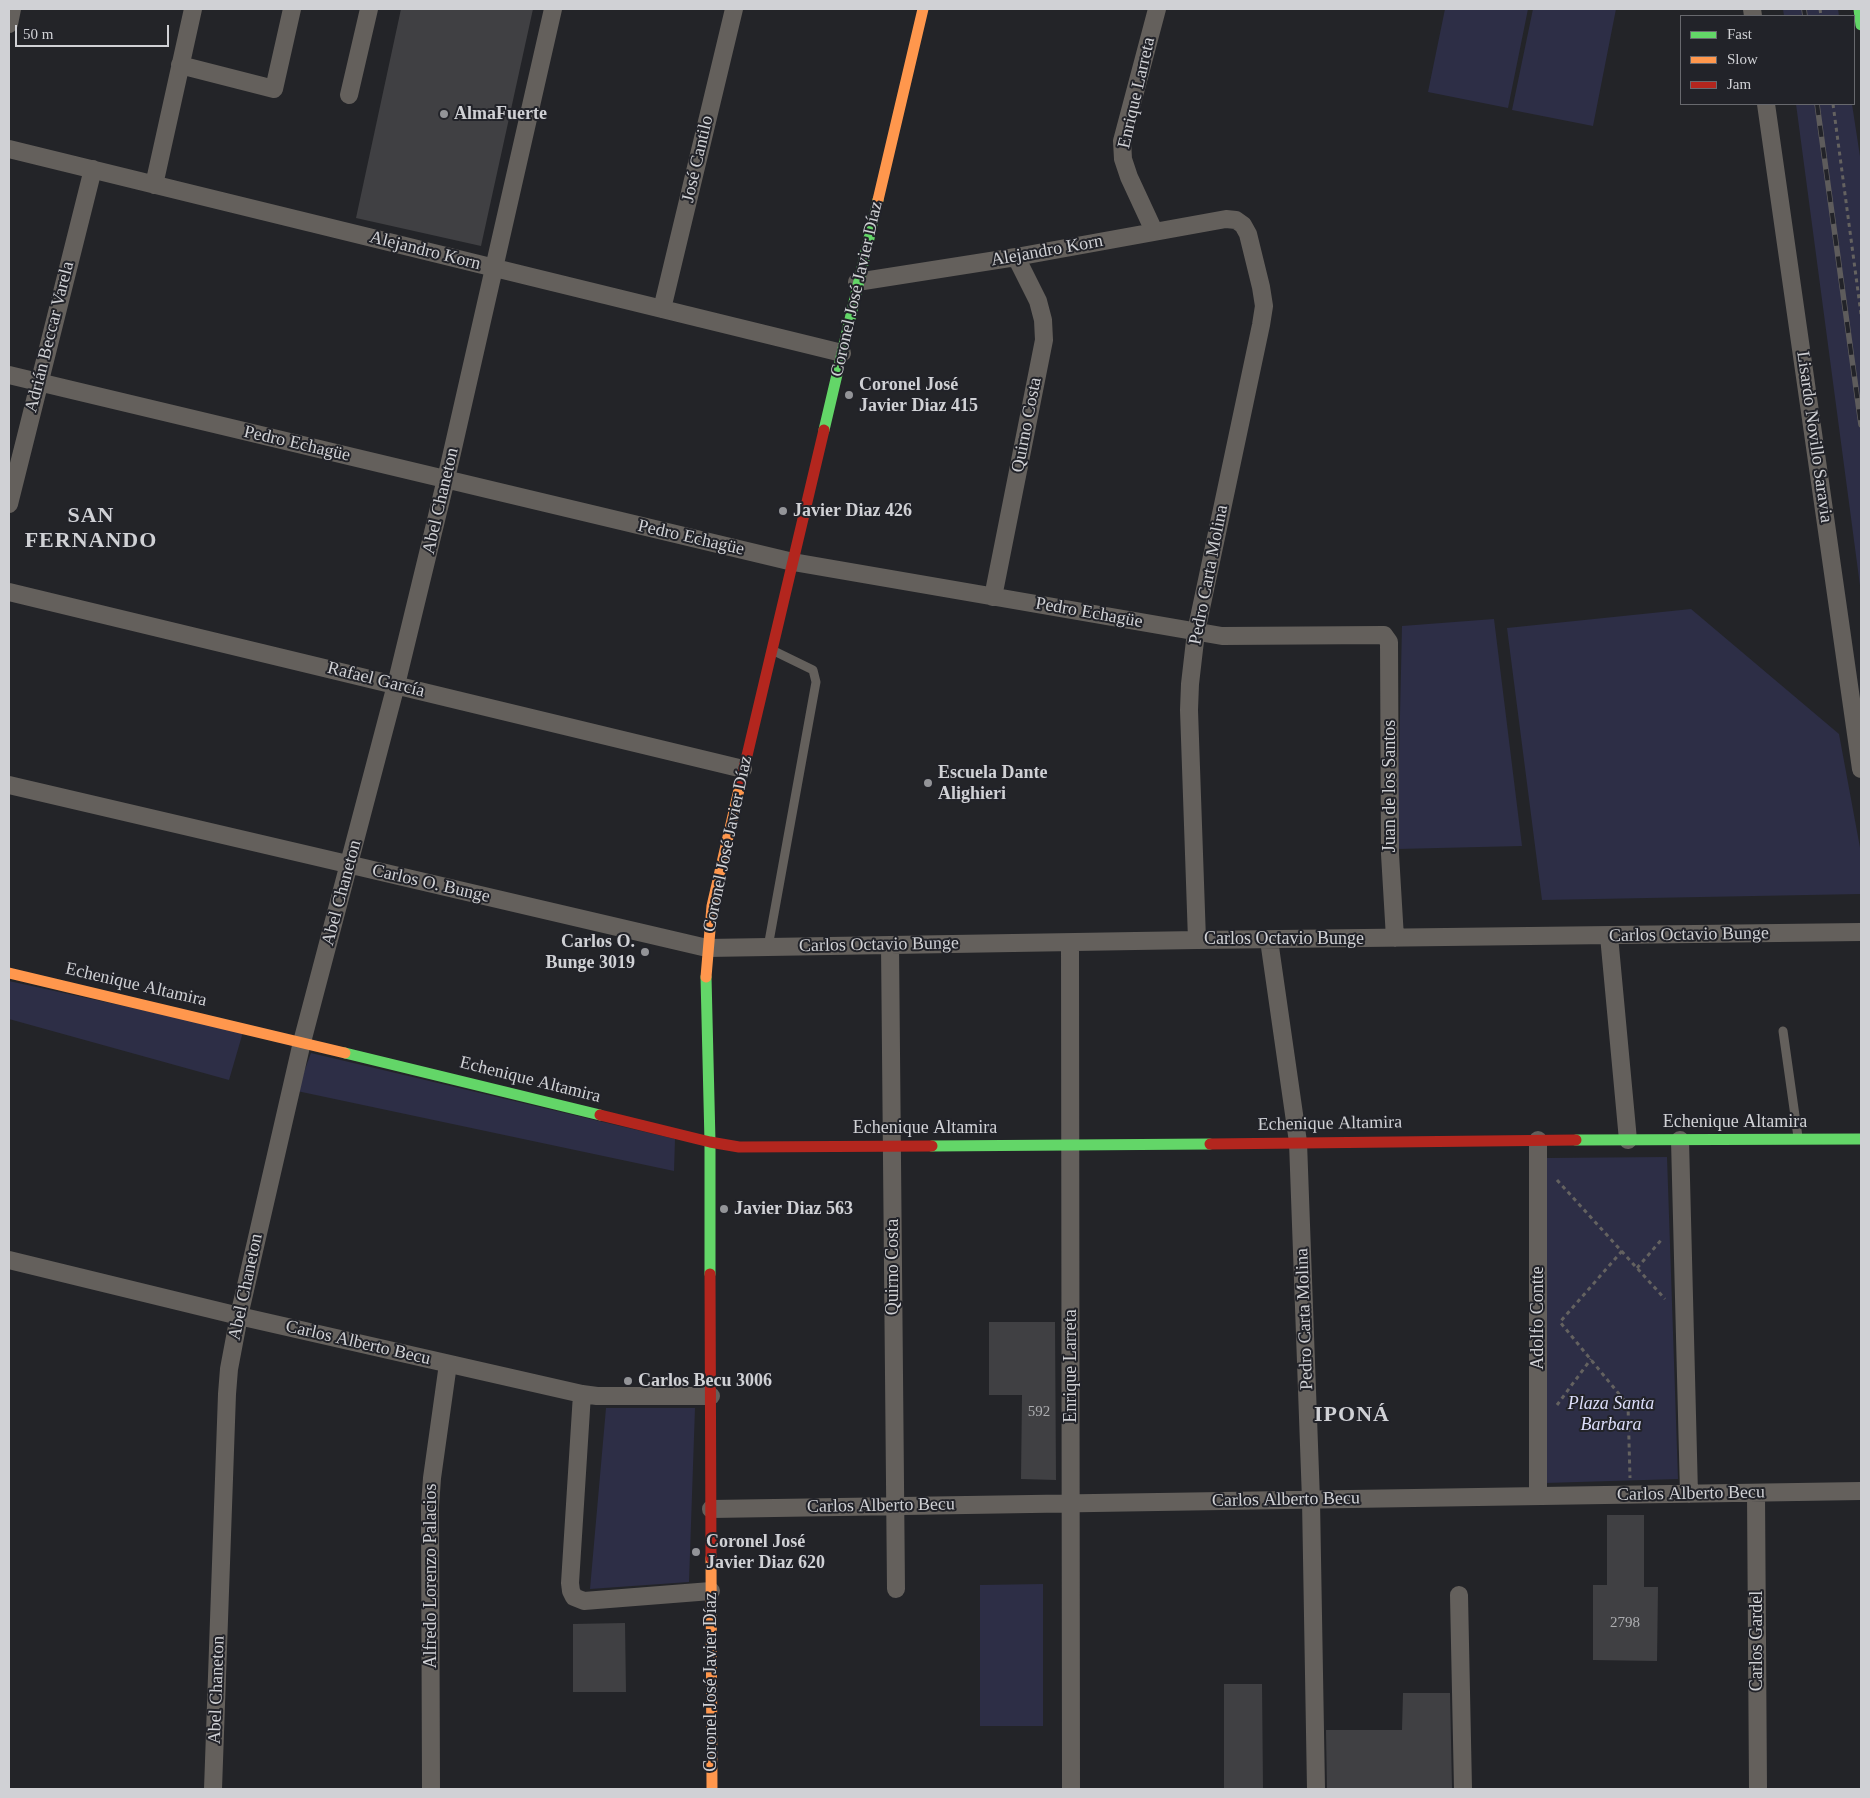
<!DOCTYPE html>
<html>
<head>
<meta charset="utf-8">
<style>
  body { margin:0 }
  #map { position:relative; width:1870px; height:1798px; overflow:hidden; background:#232428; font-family:Georgia,serif }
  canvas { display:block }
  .frame { position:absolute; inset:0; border:10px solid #d0d1d5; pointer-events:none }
  .legend { position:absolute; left:1680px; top:15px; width:175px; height:90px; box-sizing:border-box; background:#222329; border:1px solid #68696e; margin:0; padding:6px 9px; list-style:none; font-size:15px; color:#d0d1d5 }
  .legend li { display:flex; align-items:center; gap:10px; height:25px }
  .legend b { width:25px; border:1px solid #68696e }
  .scale { position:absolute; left:15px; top:25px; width:154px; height:22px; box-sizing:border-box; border:2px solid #d0d1d5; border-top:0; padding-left:6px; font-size:15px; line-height:18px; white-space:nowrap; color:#d0d1d5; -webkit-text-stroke:4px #222329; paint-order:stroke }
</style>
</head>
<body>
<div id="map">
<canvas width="1870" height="1798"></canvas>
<div class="frame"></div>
<ul class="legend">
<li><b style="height:6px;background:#63d668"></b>Fast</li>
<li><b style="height:6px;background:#ff974d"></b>Slow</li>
<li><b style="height:6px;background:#b3261e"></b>Jam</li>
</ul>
<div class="scale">50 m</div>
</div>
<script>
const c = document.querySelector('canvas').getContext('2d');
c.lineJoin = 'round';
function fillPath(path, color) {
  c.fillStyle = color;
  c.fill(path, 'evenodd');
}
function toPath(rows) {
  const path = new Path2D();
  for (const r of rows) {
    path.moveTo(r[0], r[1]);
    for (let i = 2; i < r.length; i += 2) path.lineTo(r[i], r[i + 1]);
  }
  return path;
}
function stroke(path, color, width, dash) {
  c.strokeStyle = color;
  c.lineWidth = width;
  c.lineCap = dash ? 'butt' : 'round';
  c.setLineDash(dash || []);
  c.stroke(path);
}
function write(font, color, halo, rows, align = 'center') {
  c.font = font + ' Georgia,serif';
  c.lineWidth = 4;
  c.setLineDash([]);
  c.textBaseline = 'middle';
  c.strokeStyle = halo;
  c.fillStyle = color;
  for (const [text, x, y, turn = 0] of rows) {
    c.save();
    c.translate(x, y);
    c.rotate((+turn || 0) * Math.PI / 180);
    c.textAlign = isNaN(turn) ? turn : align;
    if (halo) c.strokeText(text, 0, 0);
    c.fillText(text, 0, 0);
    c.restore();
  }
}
const green = toPath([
  [1445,9,1528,9,1508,108,1428,92],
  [1533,9,1616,9,1593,126,1512,110],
  [1783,9,1838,9,1839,16,1784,16],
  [1796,104,1852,104,1861,163,1861,593],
  [1691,609,1839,734,1861,853,1861,894,1542,900,1507,628],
  [1494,619,1522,846,1397,849,1402,626],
  [9,981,243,1032,229,1080,9,1019],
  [311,1053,675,1139,674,1171,297,1091],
  [1667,1157,1678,1479,1545,1483,1547,1158],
  [606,1408,695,1408,689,1582,590,1589],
  [1043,1584,1043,1726,980,1726,980,1585]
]);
const building = toPath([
  [401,9,533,9,481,246,356,218],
  [989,1322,1055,1322,1056,1480,1021,1479,1022,1395,989,1395],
  [1607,1515,1644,1515,1644,1587,1658,1587,1657,1661,1593,1660,1593,1585,1607,1585],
  [625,1623,626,1692,573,1692,573,1624],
  [1224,1684,1262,1684,1263,1789,1224,1789],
  [1403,1693,1450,1693,1452,1789,1327,1789,1326,1730,1402,1730]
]);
const path = toPath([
  [1820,9,1821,16],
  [1833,104,1861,314],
  [1557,1180,1665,1299],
  [1622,1251,1560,1322,1628,1405,1630,1478],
  [1637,1268,1663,1238],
  [1557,1405,1591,1359]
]);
const lane = toPath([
  [768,947,816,682,813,670,774,651],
  [1783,1031,1798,1137]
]);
const street = toPath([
  [1752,9,1753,16],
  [9,24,12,9],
  [180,65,274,89,292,9],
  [349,95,369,9],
  [1766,104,1861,769],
  [9,149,842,353],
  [154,185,193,9],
  [1154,231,1129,177,1123,159,1122,141,1157,9],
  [857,282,1016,257,1226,219,1236,220,1243,225,1248,234,1261,287,1264,306,1261,325,1196,632,1190,684,1189,710,1197,940],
  [662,309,734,9],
  [9,375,793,562,1222,636,1384,635,1389,642,1390,854,1395,938],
  [9,504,93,169],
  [9,592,743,769],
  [993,597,1044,340,1043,320,1038,301,1016,257],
  [9,785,707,948,1197,940,1861,932],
  [1609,936,1628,1140],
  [1269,940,1298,1142,1311,1500,1316,1789],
  [1070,943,1071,1789],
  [890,945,896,1589],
  [1538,1140,1538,1496],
  [1680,1140,1689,1494],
  [9,1260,239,1316,582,1394,597,1396,711,1396],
  [582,1394,570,1583,571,1591,574,1597,584,1601,711,1591],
  [1756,1493,1758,1789],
  [711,1509,1861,1491],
  [1459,1595,1463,1789],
  [213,1789,227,1394,229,1369,239,1316,302,1042,396,685,446,479,553,9],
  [431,1789,430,1506,432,1478,448,1364]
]);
const fast = toPath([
  [1859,9,1861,25],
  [824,430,878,200],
  [706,977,710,1142,710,1274],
  [345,1053,600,1115],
  [1576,1140,1861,1139],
  [932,1146,1210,1144]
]);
const slow = toPath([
  [878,200,923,9],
  [9,973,345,1053],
  [706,977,712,906,741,781],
  [711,1558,712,1789]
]);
const jam = toPath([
  [741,781,824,430],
  [600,1115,710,1142,739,1147,932,1146],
  [1210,1144,1576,1140],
  [710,1274,711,1558]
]);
const rail = toPath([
  [1804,9,1805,16],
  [1817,104,1861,425]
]);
const markers = [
  [444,114,5,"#939498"],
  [849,395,5,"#939498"],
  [783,511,5,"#939498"],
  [928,783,5,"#939498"],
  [645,952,5,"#939498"],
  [724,1209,5,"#939498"],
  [628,1381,5,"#939498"],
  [696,1552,5,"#939498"]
];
const numberNames = [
  ["592",1039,1412],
  ["2798",1625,1623]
];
const streetNames = [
  ["Enrique Larreta",1137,93,-77],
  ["José Cantilo",698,159,-77],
  ["Alejandro Korn",425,251,14],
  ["Alejandro Korn",1047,251,-10],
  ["Coronel José Javier Díaz",857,289,-77],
  ["Adrián Beccar Varela",50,337,-76],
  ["Quirno Costa",1027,425,-79],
  ["Lisardo Novillo Saravia",1814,437,82],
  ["Pedro Echagüe",297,444,13],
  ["Abel Chaneton",441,501,-77],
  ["Pedro Echagüe",691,538,13],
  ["Pedro Carta Molina",1209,575,-79],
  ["Pedro Echagüe",1089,613,10],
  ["Rafael García",376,680,14],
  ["Juan de los Santos",1390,786,-90],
  ["Coronel José Javier Díaz",728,844,-78],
  ["Carlos O. Bunge",431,884,13],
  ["Abel Chaneton",342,893,-75],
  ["Carlos Octavio Bunge",1689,935,-1],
  ["Carlos Octavio Bunge",1284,939],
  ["Carlos Octavio Bunge",879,945,-1],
  ["Echenique Altamira",136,985,13],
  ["Echenique Altamira",530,1080,14],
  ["Echenique Altamira",1735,1122],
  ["Echenique Altamira",1330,1124,-1],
  ["Echenique Altamira",925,1128],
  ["Quirno Costa",893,1267,-90],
  ["Abel Chaneton",246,1287,-78],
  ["Adolfo Contte",1538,1318,-90],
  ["Pedro Carta Molina",1305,1319,-92],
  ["Carlos Alberto Becu",358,1343,13],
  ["Enrique Larreta",1071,1366,-90],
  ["Carlos Alberto Becu",1691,1494,-1],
  ["Carlos Alberto Becu",1286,1500,-1],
  ["Carlos Alberto Becu",881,1506,-1],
  ["Alfredo Lorenzo Palacios",431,1576,-90],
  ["Carlos Gardel",1757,1641,-90],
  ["Coronel José Javier Díaz",711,1682,-90],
  ["Abel Chaneton",217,1690,-88]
];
const poiNames = [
  ["AlmaFuerte",454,114],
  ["Coronel José",859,385],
  ["Javier Diaz 415",859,406],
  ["Javier Diaz 426",793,511],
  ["Escuela Dante",938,773],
  ["Alighieri",938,794],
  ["Carlos O.",635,942,"right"],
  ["Bunge 3019",635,963,"right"],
  ["Javier Diaz 563",734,1209],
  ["Carlos Becu 3006",638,1381],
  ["Coronel José",706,1542],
  ["Javier Diaz 620",706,1563]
];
const parkNames = [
  ["Plaza Santa",1611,1404],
  ["Barbara",1611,1425]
];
const districtNames = [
  ["SAN",91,516],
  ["FERNANDO",91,541],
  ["IPONÁ",1352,1415]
];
fillPath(green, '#2d2e46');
fillPath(building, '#404043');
stroke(path, '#646260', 3, [4, 4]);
stroke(lane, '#64605c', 9);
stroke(street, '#64605c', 18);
stroke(fast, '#63d668', 11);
stroke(slow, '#ff974d', 11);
stroke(jam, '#b3261e', 11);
stroke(rail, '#5e5c5c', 5.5);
stroke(rail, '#222329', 4, [11]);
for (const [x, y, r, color] of markers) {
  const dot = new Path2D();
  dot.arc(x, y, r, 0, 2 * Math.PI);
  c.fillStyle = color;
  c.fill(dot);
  stroke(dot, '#222329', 2);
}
write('15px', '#acadb0', null, numberNames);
write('18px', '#d0d1d5', '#222329', streetNames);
write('bold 18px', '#d0d1d5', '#222329', poiNames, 'left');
write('italic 18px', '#dddefb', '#222329', parkNames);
c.letterSpacing = '1px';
write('bold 22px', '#d0d1d5', '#222329', districtNames);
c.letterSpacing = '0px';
</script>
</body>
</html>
